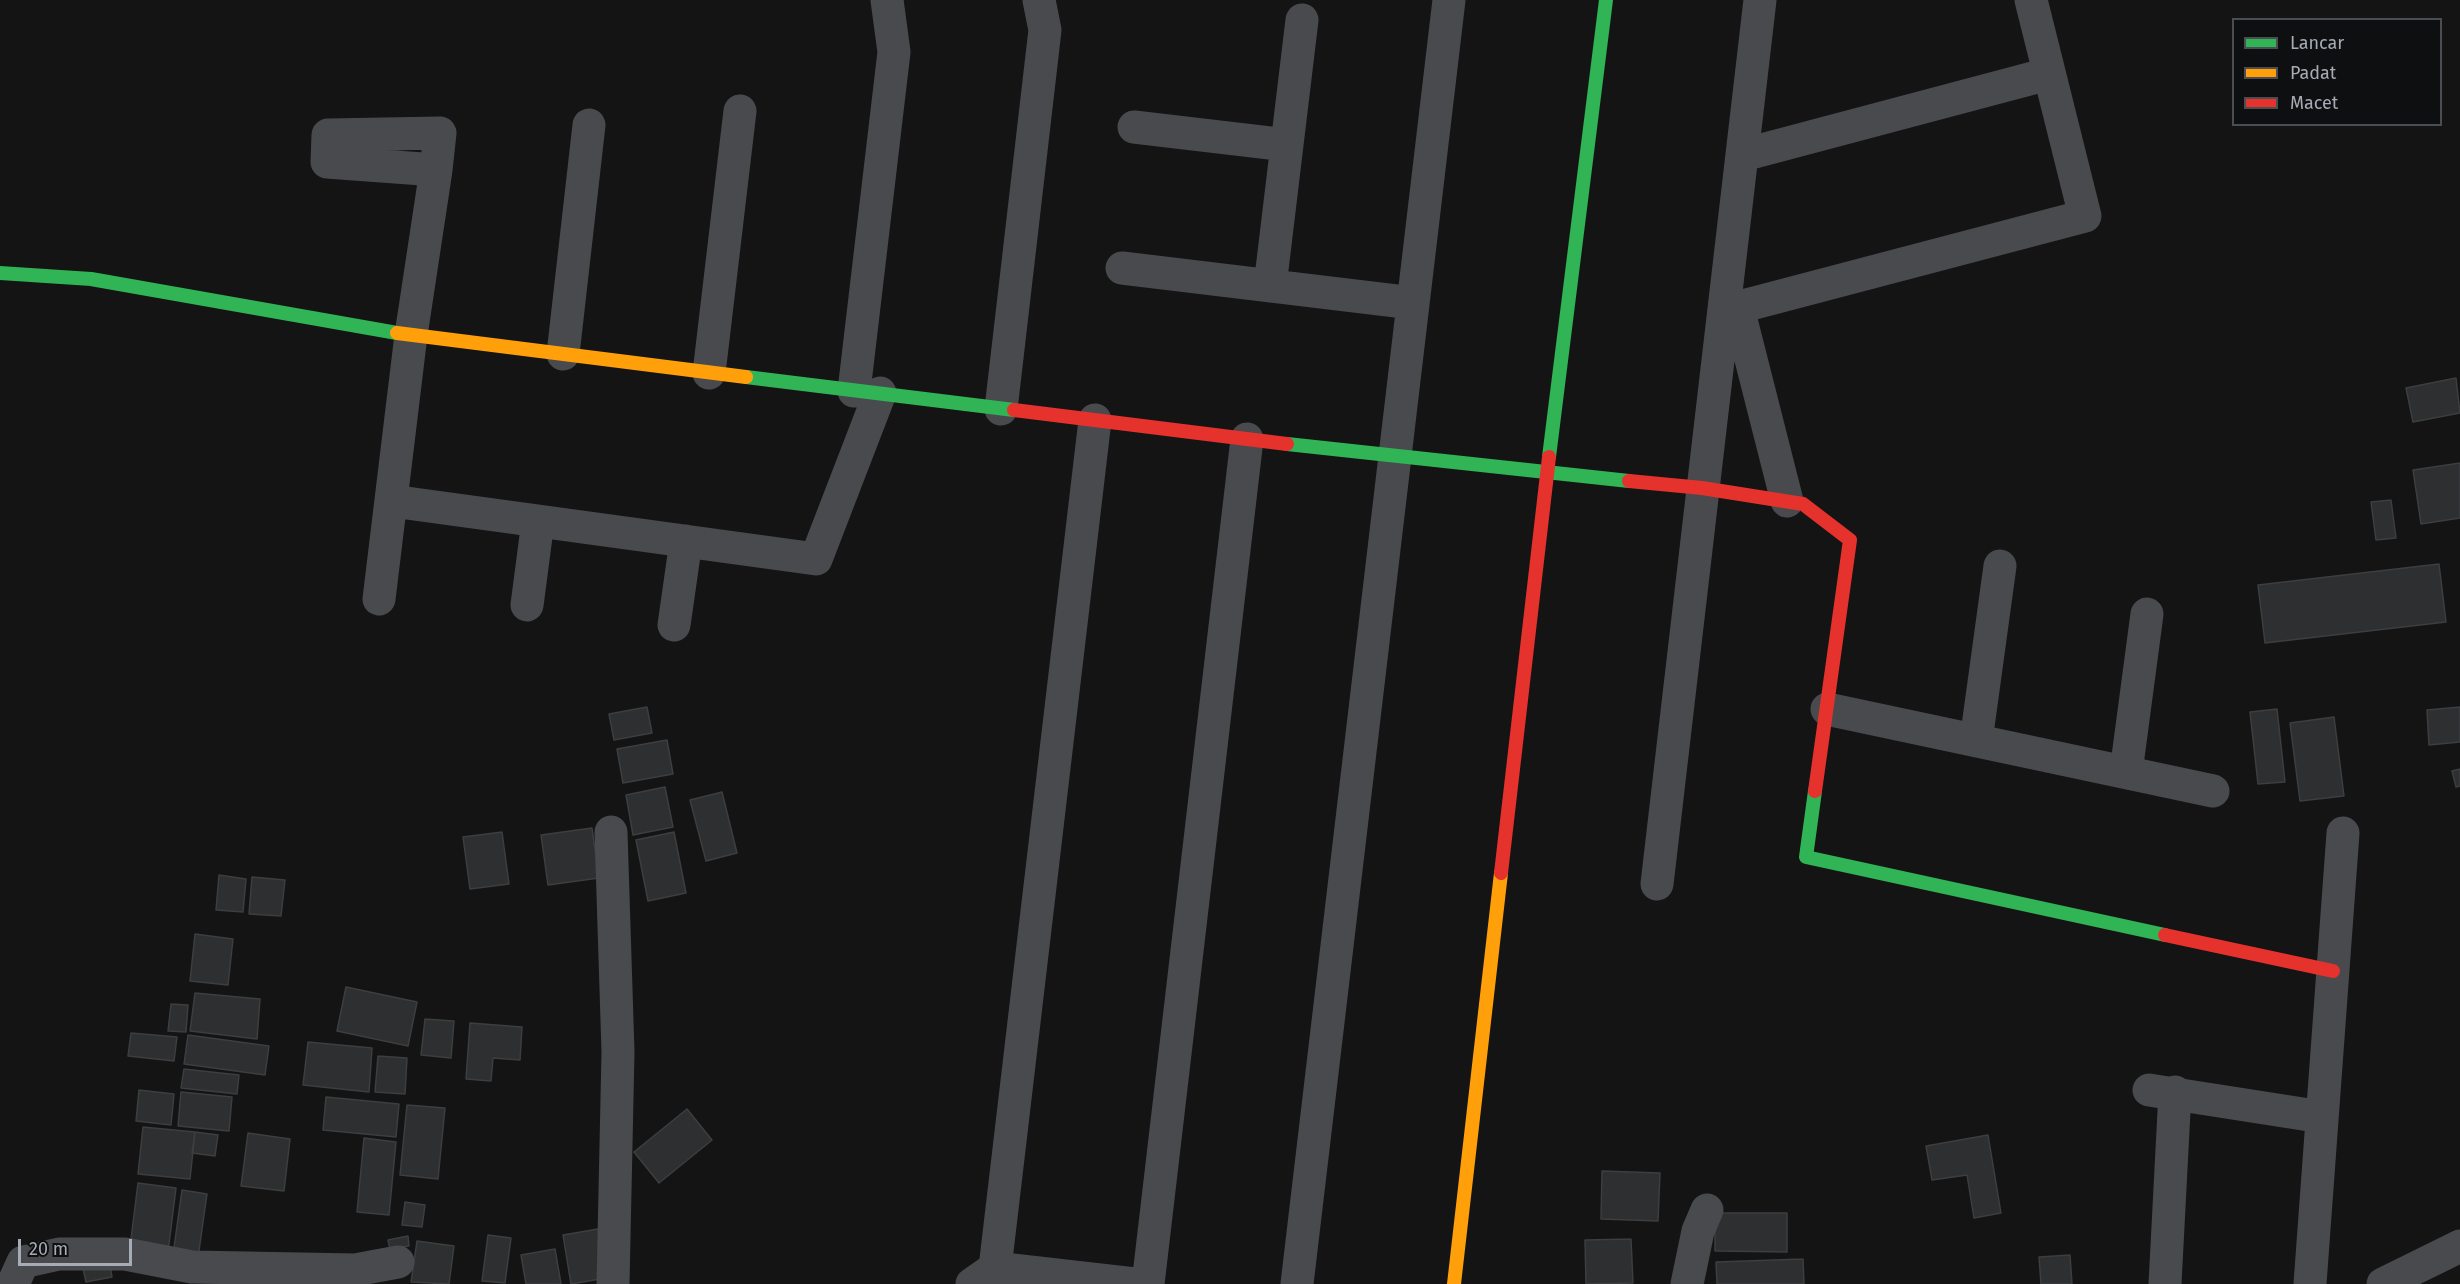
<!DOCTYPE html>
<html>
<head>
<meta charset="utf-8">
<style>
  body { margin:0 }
  #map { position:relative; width:2460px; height:1284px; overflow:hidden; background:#141414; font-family:"Fira Sans",sans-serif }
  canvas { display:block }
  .legend { position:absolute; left:2232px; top:18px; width:210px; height:108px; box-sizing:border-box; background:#0e0f10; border:2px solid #4a4e52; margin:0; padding:8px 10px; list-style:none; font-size:18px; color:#a5acb5 }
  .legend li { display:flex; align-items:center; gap:12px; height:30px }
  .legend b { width:30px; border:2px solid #4a4e52 }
  .scale { position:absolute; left:18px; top:1239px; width:114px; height:27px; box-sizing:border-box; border:3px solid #a5acb5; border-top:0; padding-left:8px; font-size:18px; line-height:21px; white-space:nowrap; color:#a5acb5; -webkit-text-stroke:4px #0e0f10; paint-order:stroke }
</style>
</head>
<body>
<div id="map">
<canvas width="2460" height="1284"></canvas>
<ul class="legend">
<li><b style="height:8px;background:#30b455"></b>Lancar</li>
<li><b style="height:8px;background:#ff9f0a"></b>Padat</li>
<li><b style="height:8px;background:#e5322d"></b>Macet</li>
</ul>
<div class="scale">20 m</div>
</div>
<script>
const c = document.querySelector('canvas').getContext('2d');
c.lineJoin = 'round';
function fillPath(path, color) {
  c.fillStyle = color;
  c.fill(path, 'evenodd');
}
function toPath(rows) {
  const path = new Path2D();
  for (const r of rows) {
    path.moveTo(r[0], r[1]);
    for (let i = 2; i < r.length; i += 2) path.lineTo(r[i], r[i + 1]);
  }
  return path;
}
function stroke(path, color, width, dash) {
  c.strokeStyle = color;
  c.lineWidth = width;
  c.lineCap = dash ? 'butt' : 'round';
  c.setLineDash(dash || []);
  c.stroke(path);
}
const building = toPath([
  [2456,378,2460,413,2413,422,2406,388,2456,378],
  [2460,463,2460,518,2421,524,2413,470,2460,463],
  [2391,500,2396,538,2376,540,2371,502,2391,500],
  [2439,564,2446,622,2265,643,2258,585,2439,564],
  [647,707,652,733,614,740,609,714,647,707],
  [2460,707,2460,742,2429,745,2427,710,2460,707],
  [2277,709,2285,782,2258,784,2250,712,2277,709],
  [2334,717,2344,796,2300,801,2290,723,2334,717],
  [667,740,673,774,623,783,617,749,667,740],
  [2460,769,2460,786,2456,787,2452,771,2460,769],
  [665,787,673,827,633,835,626,795,665,787],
  [722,792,737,853,706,861,690,800,722,792],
  [592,828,599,878,548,885,541,835,592,828],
  [502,832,509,884,470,889,463,837,502,832],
  [674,832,686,893,648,901,636,840,674,832],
  [219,875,246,879,243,912,216,910,219,875],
  [252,877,285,880,281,916,249,914,252,877],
  [195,934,233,939,228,985,190,981,195,934],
  [346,987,417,1002,408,1046,337,1031,346,987],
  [195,993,260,999,257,1039,190,1031,195,993],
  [171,1004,188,1005,186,1032,168,1031,171,1004],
  [425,1019,454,1021,451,1058,421,1055,425,1019],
  [470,1023,522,1027,520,1060,493,1058,491,1081,466,1079,470,1023],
  [131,1033,177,1037,174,1061,128,1056,131,1033],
  [188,1035,269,1046,265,1075,184,1064,188,1035],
  [308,1042,372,1048,369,1092,303,1085,308,1042],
  [378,1056,407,1058,405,1094,375,1092,378,1056],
  [184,1069,239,1075,237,1094,181,1088,184,1069],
  [139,1090,174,1094,171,1125,136,1121,139,1090],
  [181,1092,232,1097,229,1131,178,1126,181,1092],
  [326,1097,399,1104,396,1137,323,1130,326,1097],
  [407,1105,445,1108,438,1179,400,1175,407,1105],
  [687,1109,712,1140,659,1183,634,1152,687,1109],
  [143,1127,195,1132,190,1179,138,1174,143,1127],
  [195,1132,218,1135,215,1156,192,1153,195,1132],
  [248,1133,290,1139,284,1191,241,1186,248,1133],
  [1988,1135,2001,1213,1974,1218,1967,1175,1932,1180,1926,1146,1988,1135],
  [364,1138,396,1142,389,1215,357,1212,364,1138],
  [1602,1171,1660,1173,1658,1221,1601,1219,1602,1171],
  [138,1183,176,1188,168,1252,130,1247,138,1183],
  [182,1190,207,1194,197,1265,172,1262,182,1190],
  [405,1202,425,1205,422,1227,402,1225,405,1202],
  [1715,1213,1787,1213,1787,1252,1715,1251,1715,1213],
  [598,1229,606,1278,571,1284,563,1235,598,1229],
  [488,1235,511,1238,505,1283,482,1281,488,1235],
  [408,1236,409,1246,390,1249,388,1240,408,1236],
  [1631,1239,1633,1283,1586,1284,1585,1240,1631,1239],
  [417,1241,454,1246,449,1284,411,1282,417,1241],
  [555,1249,561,1284,526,1284,521,1255,555,1249],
  [2070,1255,2072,1284,2041,1284,2039,1257,2070,1255],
  [109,1259,112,1277,86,1282,82,1264,109,1259],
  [1803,1259,1804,1284,1717,1284,1716,1262,1803,1259]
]);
const street = toPath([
  [1134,127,1287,145],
  [1743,155,2048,74],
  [1122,268,1413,303],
  [1270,286,1302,20],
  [1738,308,1787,501],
  [1724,311,2085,216,2031,0],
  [563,354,589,125],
  [709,373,740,111],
  [854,391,894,52,887,0],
  [1001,409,1045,30,1039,0],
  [392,501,816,559,880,393],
  [379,599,411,335,436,170,440,133,328,135,327,162,436,170],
  [527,605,538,521],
  [674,625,686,541],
  [1827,709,2213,791],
  [1976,741,2000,566],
  [2126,772,2147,614],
  [611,832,618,1052,613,1284],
  [1657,884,1760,0],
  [2149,1090,2322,1117],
  [13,1284,23,1262,59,1254,125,1254,192,1267,355,1270,398,1262],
  [972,1284,995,1268,1135,1284],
  [998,1284,995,1268,1095,420],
  [1148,1284,1247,439],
  [1297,1284,1449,0],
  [1687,1284,1698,1231,1707,1210],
  [2165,1284,2175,1092],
  [2310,1284,2343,833],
  [2383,1284,2460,1246]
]);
const fast = toPath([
  [0,273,91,279,397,333],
  [746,377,1014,410],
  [1287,444,1629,481],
  [1549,457,1606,0],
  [1815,791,1806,857,2165,935]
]);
const slow = toPath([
  [397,333,746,377],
  [1454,1284,1501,873]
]);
const jam = toPath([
  [1014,410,1287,444],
  [1629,481,1702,488,1803,504,1850,540,1815,791],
  [1501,873,1549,457],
  [2165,935,2333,971]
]);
fillPath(building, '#2e2f30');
stroke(building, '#3c3e40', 1.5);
stroke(street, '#484a4d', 33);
stroke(fast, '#30b455', 14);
stroke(slow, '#ff9f0a', 14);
stroke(jam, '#e5322d', 14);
</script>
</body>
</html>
